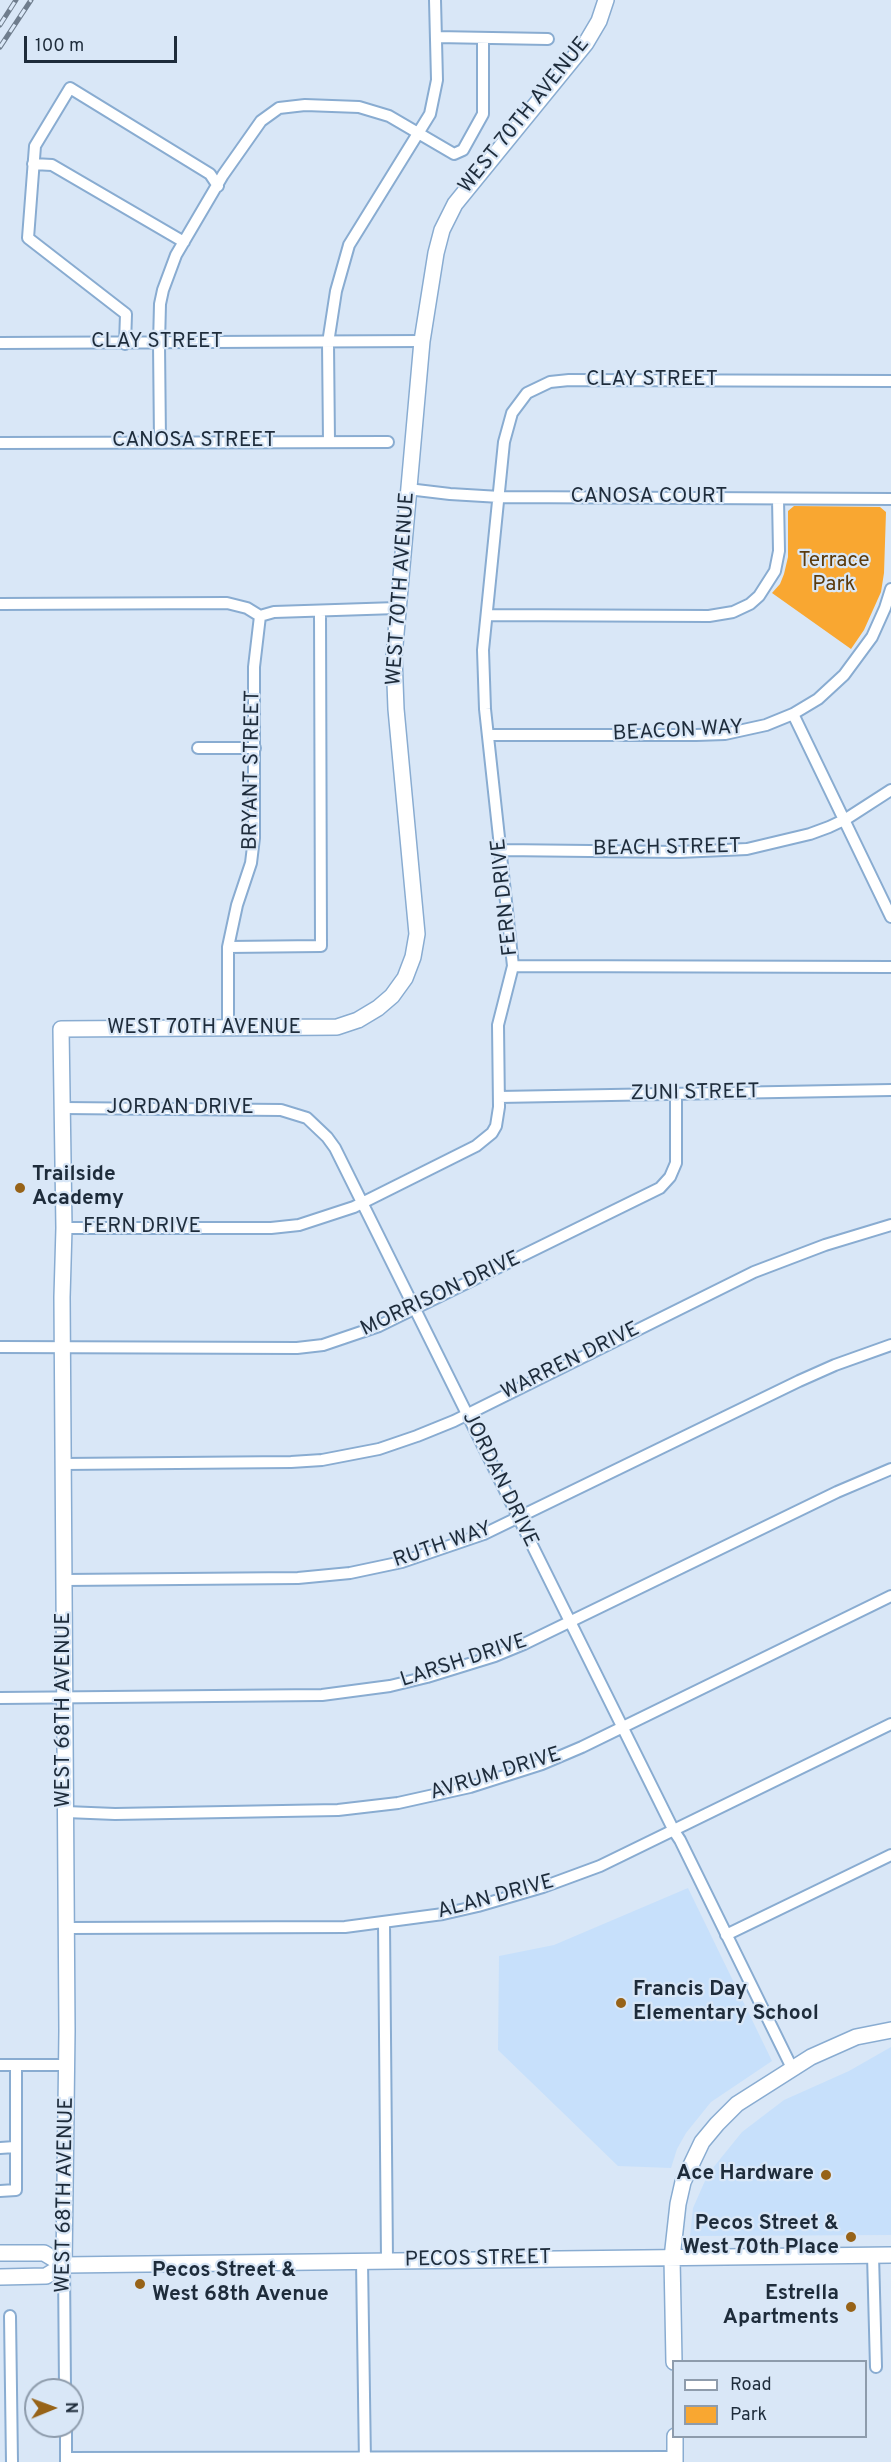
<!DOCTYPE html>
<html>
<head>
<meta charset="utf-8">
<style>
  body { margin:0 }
  #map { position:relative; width:891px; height:2462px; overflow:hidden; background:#d9e7f7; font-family:Overpass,sans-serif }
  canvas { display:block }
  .legend { position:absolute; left:672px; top:2360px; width:195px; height:78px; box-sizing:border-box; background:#d9e7f7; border:2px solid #8e9cac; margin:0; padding:8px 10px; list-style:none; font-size:18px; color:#1e2c3b }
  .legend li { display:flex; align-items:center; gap:12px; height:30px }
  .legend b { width:30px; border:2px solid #8e9cac }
  .north { position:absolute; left:24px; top:2378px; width:60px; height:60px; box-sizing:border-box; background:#d9e7f7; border:2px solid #8e9cac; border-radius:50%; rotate:89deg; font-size:16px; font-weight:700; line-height:24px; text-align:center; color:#1e2c3b }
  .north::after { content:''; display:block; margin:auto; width:21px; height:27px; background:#976318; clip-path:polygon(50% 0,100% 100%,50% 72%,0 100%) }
  .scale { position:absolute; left:24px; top:36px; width:153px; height:27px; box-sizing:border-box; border:3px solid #1e2c3b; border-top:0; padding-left:8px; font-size:18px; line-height:21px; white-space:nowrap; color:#1e2c3b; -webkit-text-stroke:4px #d9e7f7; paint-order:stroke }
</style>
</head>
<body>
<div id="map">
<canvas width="891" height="2462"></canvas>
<ul class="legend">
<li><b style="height:8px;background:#fff"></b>Road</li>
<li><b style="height:16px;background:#f9a731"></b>Park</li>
</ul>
<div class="north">N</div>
<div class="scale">100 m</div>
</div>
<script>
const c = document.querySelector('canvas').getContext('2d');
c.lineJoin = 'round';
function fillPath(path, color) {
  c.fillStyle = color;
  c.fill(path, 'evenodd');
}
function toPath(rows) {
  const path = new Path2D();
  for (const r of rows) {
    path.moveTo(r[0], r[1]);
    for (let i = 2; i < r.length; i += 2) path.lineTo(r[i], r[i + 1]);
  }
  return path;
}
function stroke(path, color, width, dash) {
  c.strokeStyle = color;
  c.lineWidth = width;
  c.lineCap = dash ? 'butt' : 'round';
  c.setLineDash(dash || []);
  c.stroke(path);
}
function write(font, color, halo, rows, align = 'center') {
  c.font = font + ' Overpass,sans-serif';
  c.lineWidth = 4.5;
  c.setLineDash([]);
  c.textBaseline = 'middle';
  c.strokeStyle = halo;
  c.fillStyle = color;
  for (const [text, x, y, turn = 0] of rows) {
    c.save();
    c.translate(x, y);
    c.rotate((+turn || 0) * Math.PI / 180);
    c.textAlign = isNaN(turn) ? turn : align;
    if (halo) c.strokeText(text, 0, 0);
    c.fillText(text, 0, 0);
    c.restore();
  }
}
const built = toPath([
  [688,1888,772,2061,711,2102,686,2133,677,2149,671,2168,618,2166,498,2050,499,1956,554,1945],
  [891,2047,891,2235,690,2236,693,2208,708,2174,742,2132,784,2100,849,2071]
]);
const green = toPath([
  [794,506,880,507,886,512,884,573,881,592,864,630,851,649,772,593,780,584,784,574,788,557,788,511]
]);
const street = toPath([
  [436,37,548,39],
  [33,164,52,165,184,242],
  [0,343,422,341],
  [125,344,126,314,28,238,35,146,70,88,210,174,218,186],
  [160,441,159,344,160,304,163,290,176,255,223,175,261,121,279,108,305,105,359,107,389,116,454,154,463,150,483,114,483,38],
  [329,442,328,343,336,291,349,245,430,114,437,80,435,0],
  [0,443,388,442],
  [408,489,450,494,500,497,891,499],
  [0,604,227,603,247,608,260,616],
  [487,615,709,616,733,612,750,604,759,596,775,571,779,551,778,499],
  [260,616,274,612,397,608],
  [793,714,891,917],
  [488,735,696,735,725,734,766,725,793,714,818,699,844,675,872,637,885,608,891,589],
  [198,748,255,748],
  [501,850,679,852,747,849,810,834,829,827,846,819,891,790],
  [228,947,321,946,320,611],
  [513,966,891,967],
  [228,1029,228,947,237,905,251,863,254,838,254,667,260,616],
  [499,1097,891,1090],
  [63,1108,281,1110,307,1118,327,1137,335,1148,674,1831,680,1840,792,2068],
  [64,1228,271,1228,299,1225,354,1207,476,1146,492,1133,496,1126,499,1107,498,1025,513,966,485,709,483,650,504,442,512,413,527,393,550,382,569,380,891,381],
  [0,1347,297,1348,323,1345,379,1326,660,1188,670,1177,676,1163,676,1094],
  [63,1464,291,1462,322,1460,379,1449,417,1436,454,1421,754,1272,825,1245,891,1225],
  [64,1580,298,1578,350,1573,402,1562,484,1534,799,1381,835,1365,891,1345],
  [0,1698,322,1695,390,1686,427,1677,495,1656,524,1644,837,1492,891,1469],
  [66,1812,115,1814,338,1810,398,1803,470,1787,542,1764,582,1747,891,1596],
  [384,1923,387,2261],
  [67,1928,345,1927,443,1914,478,1906,543,1887,600,1866,891,1724],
  [726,1935,891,1855],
  [0,2065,67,2065],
  [0,2148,15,2147],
  [0,2191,16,2190,16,2065],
  [873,2255,876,2367],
  [362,2261,365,2462],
  [64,2265,65,2390],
  [10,2316,12,2462],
  [66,2426,66,2462],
  [66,2458,675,2457]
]);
const secondary = toPath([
  [0,2253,44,2253,64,2265],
  [64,2265,67,2031,62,1297,64,1228,61,1029,337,1027,358,1020,378,1008,392,996,405,978,413,957,417,934,396,709,394,656,422,341,436,253,442,230,455,204,586,43,599,21,606,0],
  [0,2277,46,2276,64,2265,891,2255],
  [674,2362,672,2258,678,2204,683,2182,702,2142,717,2124,737,2104,811,2057,856,2037,891,2030],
  [675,2436,675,2462]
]);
const rail = toPath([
  [0,25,16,0],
  [0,47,31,0]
]);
const markers = [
  [20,1188,6,"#976318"],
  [621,2003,6,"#976318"],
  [826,2175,6,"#976318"],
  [851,2237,6,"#976318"],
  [140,2284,6,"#976318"],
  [851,2307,6,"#976318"]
];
const streetNames = [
  ["WEST 70TH AVENUE",525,116,-51],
  ["CLAY STREET",157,343],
  ["CLAY STREET",652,381],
  ["CANOSA STREET",194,442],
  ["CANOSA COURT",649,498],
  ["WEST 70TH AVENUE",402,589,-86],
  ["BEACON WAY",678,732,-3],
  ["BRYANT STREET",253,770,-89],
  ["BEACH STREET",667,849,-1],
  ["FERN DRIVE",506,897,-96],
  ["WEST 70TH AVENUE",204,1029],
  ["ZUNI STREET",695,1094,-1],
  ["JORDAN DRIVE",180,1109],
  ["FERN DRIVE",142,1228],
  ["MORRISON DRIVE",441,1295,-25],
  ["WARREN DRIVE",571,1362,-26],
  ["JORDAN DRIVE",499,1480,64],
  ["RUTH WAY",443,1546,-19],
  ["LARSH DRIVE",464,1662,-18],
  ["WEST 68TH AVENUE",65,1710,-90],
  ["AVRUM DRIVE",496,1775,-17],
  ["ALAN DRIVE",496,1898,-15],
  ["WEST 68TH AVENUE",66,2195,-89],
  ["PECOS STREET",478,2260,-1]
];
const parkNames = [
  ["Terrace",834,562],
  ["Park",834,586]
];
const poiNames = [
  ["Trailside",32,1176],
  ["Academy",32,1200],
  ["Francis Day",633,1991],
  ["Elementary School",633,2015],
  ["Ace Hardware",814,2175,"right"],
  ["Pecos Street &",839,2225,"right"],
  ["West 70th Place",839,2249,"right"],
  ["Pecos Street &",152,2272],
  ["West 68th Avenue",152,2296],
  ["Estrella",839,2295,"right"],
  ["Apartments",839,2319,"right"]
];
fillPath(built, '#c7e0fb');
fillPath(green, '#f9a731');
stroke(street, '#89acd1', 14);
stroke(secondary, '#89acd1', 18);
stroke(street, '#fff', 10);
stroke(secondary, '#fff', 15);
stroke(rail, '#6f7d8d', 5);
stroke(rail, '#d9e7f7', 3, [9]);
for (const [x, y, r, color] of markers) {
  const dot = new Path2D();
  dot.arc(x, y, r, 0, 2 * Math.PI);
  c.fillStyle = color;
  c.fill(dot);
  stroke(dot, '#d9e7f7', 2);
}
write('21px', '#1e2c3b', '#d9e7f7', streetNames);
write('21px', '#5c3b0c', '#d9e7f7', parkNames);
write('bold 21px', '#1e2c3b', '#d9e7f7', poiNames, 'left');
</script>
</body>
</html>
